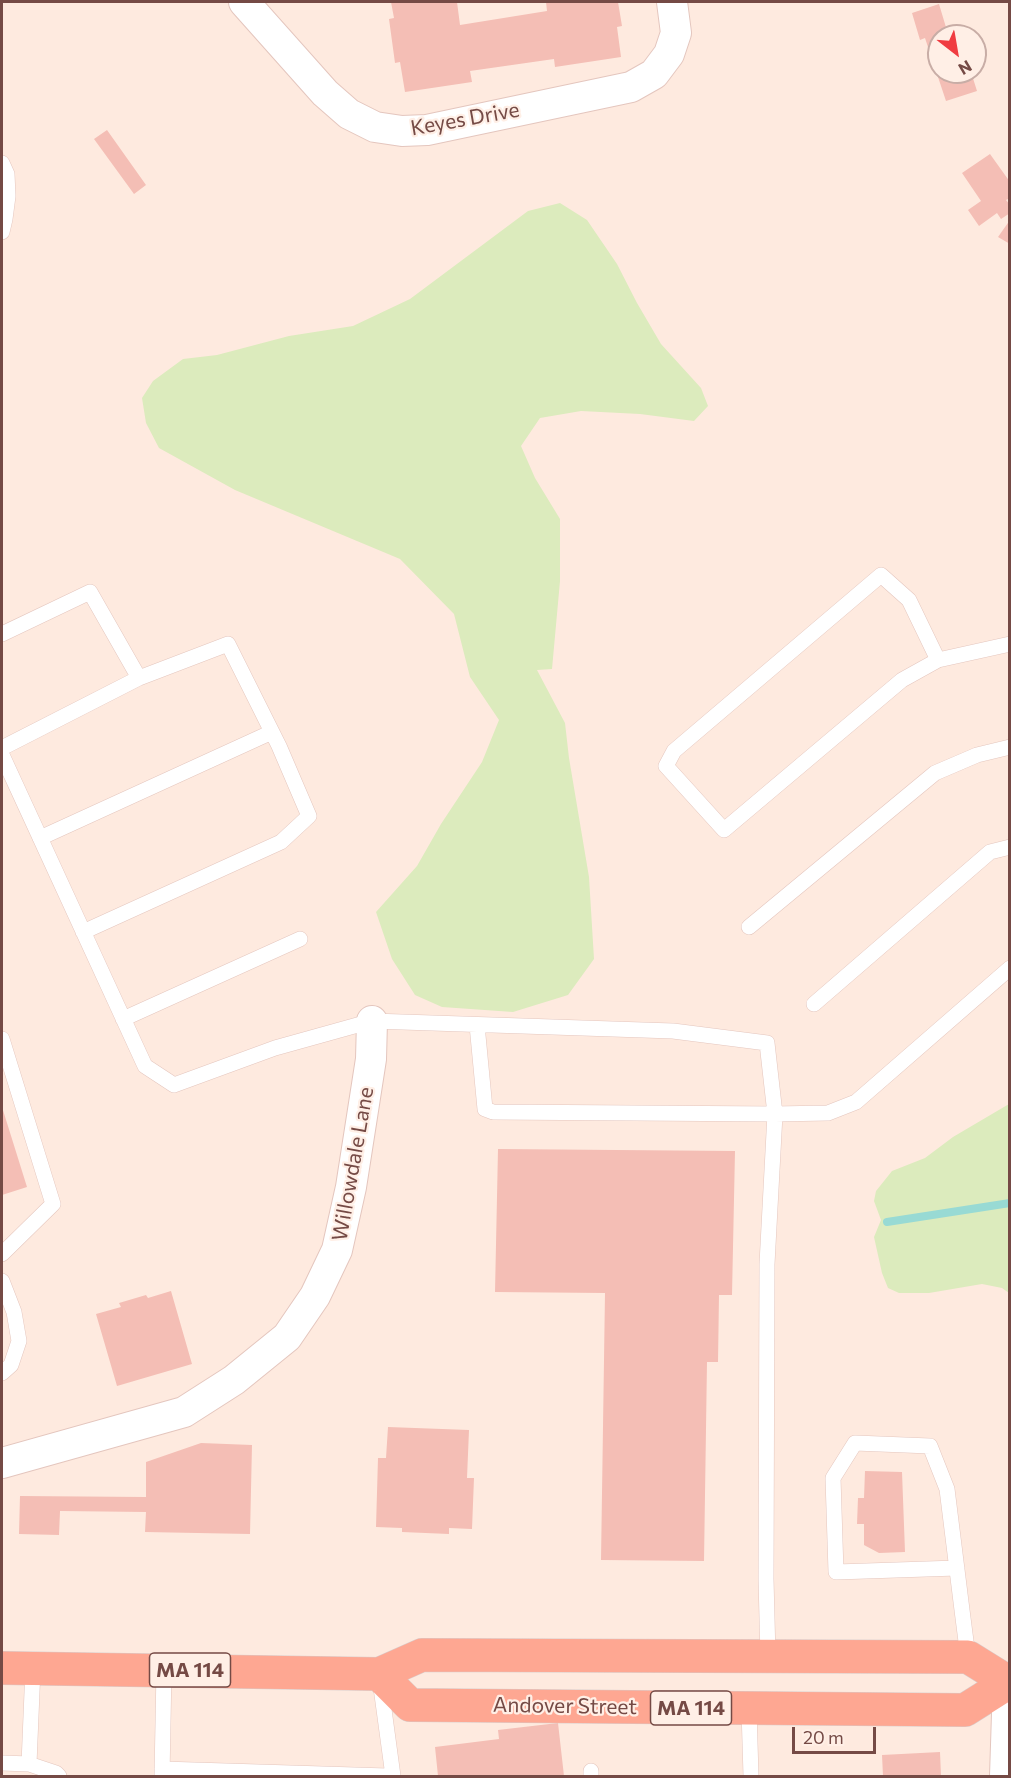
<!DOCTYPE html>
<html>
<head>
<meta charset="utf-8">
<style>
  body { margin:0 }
  #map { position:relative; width:1011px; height:1778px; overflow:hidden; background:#feeadf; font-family:Commissioner,sans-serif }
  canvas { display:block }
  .frame { position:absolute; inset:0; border:3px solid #754a45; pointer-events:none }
  .north { position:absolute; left:927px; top:24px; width:60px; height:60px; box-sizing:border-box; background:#ffefe6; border:2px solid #c8ada6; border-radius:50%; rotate:149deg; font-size:16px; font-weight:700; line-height:24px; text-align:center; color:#754a45 }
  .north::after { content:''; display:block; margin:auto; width:21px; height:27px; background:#f03c41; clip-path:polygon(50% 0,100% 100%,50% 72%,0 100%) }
  .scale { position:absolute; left:792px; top:1727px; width:84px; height:27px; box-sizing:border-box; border:3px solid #754a45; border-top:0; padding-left:8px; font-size:18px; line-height:21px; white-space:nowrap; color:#754a45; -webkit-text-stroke:4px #ffefe6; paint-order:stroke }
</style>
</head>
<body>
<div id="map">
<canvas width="1011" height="1778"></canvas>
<div class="frame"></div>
<div class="north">N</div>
<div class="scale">20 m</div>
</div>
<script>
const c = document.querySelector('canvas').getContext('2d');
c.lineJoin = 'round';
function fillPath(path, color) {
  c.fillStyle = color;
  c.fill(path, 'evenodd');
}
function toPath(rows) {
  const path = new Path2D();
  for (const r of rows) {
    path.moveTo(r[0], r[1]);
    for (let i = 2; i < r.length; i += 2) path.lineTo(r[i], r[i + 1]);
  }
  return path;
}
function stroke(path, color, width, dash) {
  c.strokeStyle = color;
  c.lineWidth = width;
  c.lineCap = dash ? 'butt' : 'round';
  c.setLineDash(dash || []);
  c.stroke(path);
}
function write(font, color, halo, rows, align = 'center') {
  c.font = font + ' Commissioner,sans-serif';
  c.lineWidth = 4.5;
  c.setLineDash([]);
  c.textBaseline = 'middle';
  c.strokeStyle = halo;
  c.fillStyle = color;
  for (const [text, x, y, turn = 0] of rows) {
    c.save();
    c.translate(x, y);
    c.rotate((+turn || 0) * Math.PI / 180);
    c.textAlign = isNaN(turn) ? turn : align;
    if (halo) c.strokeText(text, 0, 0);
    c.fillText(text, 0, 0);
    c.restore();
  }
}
const green = toPath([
  [560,203,587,220,617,264,637,303,661,344,701,388,708,406,694,421,640,414,581,411,540,418,521,446,535,478,560,519,560,581,552,669,537,670,565,723,569,758,589,877,594,959,568,995,513,1012,442,1007,415,995,392,959,376,912,417,866,441,824,482,762,499,720,470,677,454,614,400,559,235,490,159,448,146,423,142,398,153,381,183,359,217,355,289,336,353,326,410,299,528,211],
  [1009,1104,1009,1293,1002,1288,982,1284,929,1293,899,1293,888,1288,882,1273,874,1237,881,1220,874,1201,876,1191,892,1171,925,1158,953,1137]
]);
const stream = toPath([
  [887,1222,1010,1203]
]);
const building = toPath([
  [391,2,457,2,460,25,547,11,546,2,618,2,622,26,617,27,621,57,555,67,554,59,470,71,472,82,405,92,400,62,395,63,389,19,394,18],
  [939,4,948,34,939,36,939,72,971,72,977,91,946,101,925,38,920,40,912,13],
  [107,130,146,185,134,194,94,139],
  [990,154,1010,182,1010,198,1006,200,1010,205,1010,213,1001,219,997,213,979,226,968,210,981,201,962,173],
  [1010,220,1010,244,998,237],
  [2,1107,27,1187,2,1195],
  [498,1149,735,1151,732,1295,719,1295,718,1362,707,1362,704,1561,601,1560,605,1293,495,1292],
  [171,1291,192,1364,117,1386,96,1314,121,1307,119,1303,146,1295,148,1298],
  [388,1427,469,1430,467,1478,474,1478,472,1529,449,1528,449,1534,402,1532,402,1528,376,1527,378,1458,386,1458],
  [201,1443,252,1445,250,1534,145,1532,146,1512,60,1511,59,1535,19,1534,20,1496,146,1497,146,1462],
  [865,1471,902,1472,905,1552,879,1553,864,1545,864,1524,857,1524,858,1498,864,1498],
  [558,1723,564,1776,438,1776,435,1747,499,1739,498,1730],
  [940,1752,941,1776,883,1776,882,1755]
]);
const service = toPath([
  [2,163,7,174,8,196,5,219,2,232],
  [2,634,90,592,139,678,228,644,279,746,309,816,281,842,83,932],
  [938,660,909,600,881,575,674,751,666,766,724,830,902,680,938,660,1010,644],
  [2,748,139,678],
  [2,755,145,1066,174,1085,275,1048,372,1021,673,1031,767,1043,775,1114,493,1112,485,1109,477,1025],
  [40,838,272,732],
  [749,927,935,773,977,755,1010,747],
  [814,1004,990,852,1010,847],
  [123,1019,300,939],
  [2,1039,53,1204,2,1254],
  [2,1281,14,1312,19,1341,11,1365,2,1373],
  [957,1568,836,1572,833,1478,855,1443,930,1446,947,1489,962,1610,968,1657],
  [768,1657,766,1579,767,1264,775,1114,828,1113,856,1102,1010,968],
  [380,1680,393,1776],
  [749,1709,751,1776],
  [2,1763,29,1764,56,1773,59,1776],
  [29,1764,33,1668],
  [162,1769,387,1776],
  [591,1771,591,1776],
  [162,1776,164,1670]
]);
const minor = toPath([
  [244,2,325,93,349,114,375,127,402,131,427,130,631,87,654,74,669,54,676,33,672,2],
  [2,1463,184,1412,234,1380,287,1337,315,1296,337,1250,351,1187,371,1059,372,1021],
  [1005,1776,1008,1683]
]);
const trunk = toPath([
  [2,1668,379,1674,422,1655,968,1657,1010,1683],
  [379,1674,410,1705,965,1710,1008,1683]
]);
const shields = [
  [190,1670,81],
  [691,1708,81]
];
const shieldNames = [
  ["MA 114",190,1670],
  ["MA 114",691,1708]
];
const streetNames = [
  ["Keyes Drive",465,119,-10],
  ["Willowdale Lane",353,1164,-80],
  ["Andover Street",565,1706,1]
];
fillPath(green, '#dcebbd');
stroke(stream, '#98dad4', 8);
fillPath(building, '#f4beb5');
stroke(service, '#e4c6be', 16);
stroke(minor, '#e4c6be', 32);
stroke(trunk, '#d8cccb', 34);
stroke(service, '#fff', 15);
stroke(minor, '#fff', 30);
stroke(trunk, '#fea792', 33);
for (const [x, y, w] of shields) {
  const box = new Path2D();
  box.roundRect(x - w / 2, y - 17, w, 34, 4.5);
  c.fillStyle = '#ffefe6';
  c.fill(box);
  stroke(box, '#754a45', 1.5);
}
write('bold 20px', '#754a45', null, shieldNames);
write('21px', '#754a45', '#ffefe6', streetNames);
</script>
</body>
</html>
